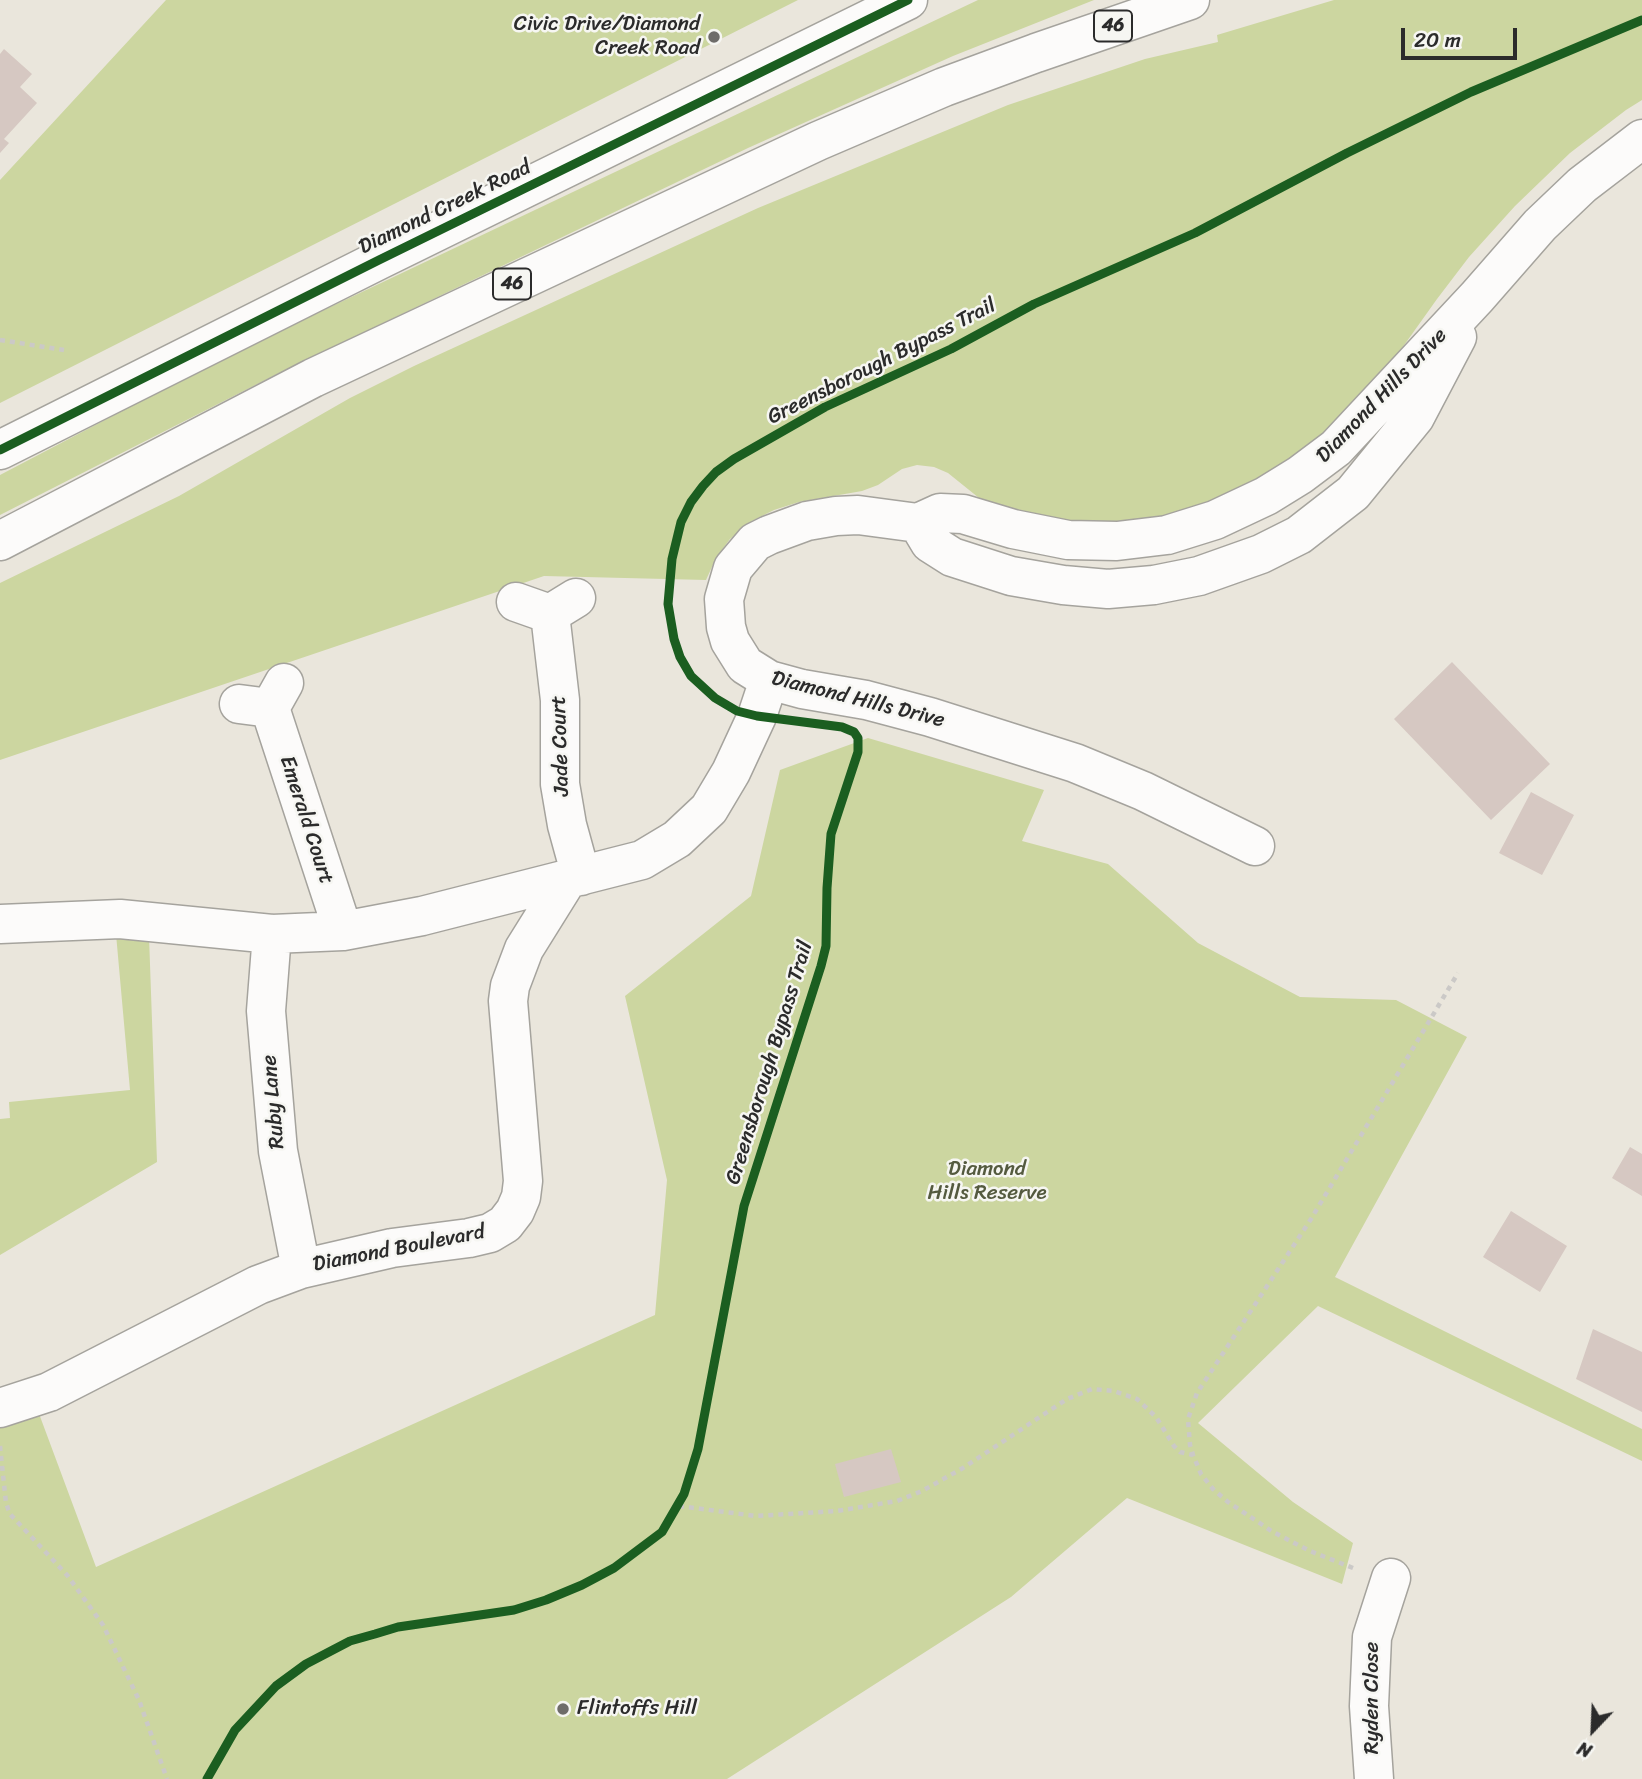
<!DOCTYPE html>
<html>
<head>
<meta charset="utf-8">
<style>
  body { margin:0 }
  #map { position:relative; width:1642px; height:1779px; overflow:hidden; background:#eae6dc; font-family:Sriracha,sans-serif }
  canvas { display:block }
  .north { position:absolute; left:1558px; top:1695px; width:70px; height:70px; -webkit-text-stroke:5px #f6f6f2; paint-order:stroke; rotate:203deg; font-size:19px; font-weight:700; line-height:28px; text-align:center; color:#2b2b2b }
  .north::after { content:''; display:block; margin:auto; width:24px; height:32px; background:#2b2b2b; clip-path:polygon(50% 0,100% 100%,50% 72%,0 100%) }
  .scale { position:absolute; left:1401px; top:28px; width:116px; height:32px; box-sizing:border-box; border:4px solid #2b2b2b; border-top:0; padding-left:9px; font-size:21px; line-height:24px; white-space:nowrap; color:#2b2b2b; -webkit-text-stroke:5px #f6f6f2; paint-order:stroke }
</style>
</head>
<body>
<div id="map">
<canvas width="1642" height="1779"></canvas>
<div class="north">N</div>
<div class="scale">20 m</div>
</div>
<script>
const c = document.querySelector('canvas').getContext('2d');
c.lineJoin = 'round';
function fillPath(path, color) {
  c.fillStyle = color;
  c.fill(path, 'evenodd');
}
function toPath(rows) {
  const path = new Path2D();
  for (const r of rows) {
    path.moveTo(r[0], r[1]);
    for (let i = 2; i < r.length; i += 2) path.lineTo(r[i], r[i + 1]);
  }
  return path;
}
function stroke(path, color, width, dash) {
  c.strokeStyle = color;
  c.lineWidth = width;
  c.lineCap = dash ? 'butt' : 'round';
  c.setLineDash(dash || []);
  c.stroke(path);
}
function write(font, color, halo, rows, align = 'center') {
  c.font = font + ' Sriracha,sans-serif';
  c.lineWidth = 5;
  c.setLineDash([]);
  c.textBaseline = 'middle';
  c.strokeStyle = halo;
  c.fillStyle = color;
  for (const [text, x, y, turn = 0] of rows) {
    c.save();
    c.translate(x, y);
    c.rotate((+turn || 0) * Math.PI / 180);
    c.textAlign = isNaN(turn) ? turn : align;
    if (halo) c.strokeText(text, 0, 0);
    c.fillText(text, 0, 0);
    c.restore();
  }
}
const green = toPath([
  [166,0,798,0,0,403,0,180],
  [978,0,1094,0,953,56,748,148,277,374,0,515,0,475,229,355],
  [1334,0,1642,0,1642,100,1626,110,1570,153,1515,206,1469,257,1437,299,1375,386,1311,448,1240,492,1156,519,1110,523,1062,522,984,502,948,473,934,467,917,465,902,469,878,485,862,491,799,502,774,510,752,521,730,539,716,558,706,580,544,576,0,760,0,583,179,496,350,398,414,366,758,208,1008,105,1145,59,1218,42,1217,35],
  [868,738,1044,790,1022,841,1108,864,1198,943,1300,997,1396,1000,1467,1037,1335,1277,1642,1429,1642,1461,1318,1306,1198,1423,1293,1502,1353,1543,1342,1584,1127,1498,1011,1597,727,1779,0,1779,0,1421,38,1411,96,1567,655,1315,667,1180,625,996,751,896,780,770],
  [116,934,149,936,157,1162,0,1255,0,1119,10,1118,9,1102,130,1090]
]);
const building = toPath([
  [4,49,32,74,20,87,37,103,4,139,9,143,0,153,0,54],
  [1452,662,1550,764,1491,820,1394,719],
  [1531,792,1574,815,1542,875,1499,853],
  [1630,1147,1642,1154,1642,1196,1612,1178],
  [1511,1211,1567,1246,1540,1292,1483,1257],
  [1593,1329,1642,1352,1642,1412,1576,1379],
  [891,1449,901,1482,844,1497,835,1464]
]);
const path = toPath([
  [0,340,64,350],
  [0,1446,6,1503,10,1514,67,1575,103,1625,139,1700,167,1779],
  [679,1506,756,1516,837,1511,897,1501,922,1491,963,1468,1067,1399,1092,1389,1114,1391,1137,1399,1156,1417,1174,1446,1180,1452,1193,1455],
  [1353,1568,1310,1551,1273,1532,1228,1502,1213,1489,1201,1474,1193,1455,1190,1445,1188,1419,1197,1393,1311,1219,1458,973]
]);
const minor = toPath([
  [918,523,930,543,952,557,1011,576,1063,585,1108,589,1154,585,1199,576,1261,554,1299,535,1353,493,1415,417,1457,337],
  [516,602,550,614,576,598],
  [550,614,560,700,560,784,567,825,581,876],
  [239,704,270,708,284,683],
  [270,708,343,931],
  [1255,846,1143,791,1075,763,930,717,866,700,802,689,769,680,745,665,730,641,726,627,724,599,733,568,755,542,769,535,807,521,836,516,858,515,918,523,940,513,963,514,1013,529,1068,540,1117,541,1167,535,1215,520,1266,496,1300,475,1336,448,1477,297,1540,225,1582,185,1642,139],
  [0,924,120,919,272,934,343,931,422,916,642,860,677,839,709,809,731,772,757,716,769,680],
  [272,934,266,1011,278,1151,301,1269],
  [0,1408,49,1392,258,1285,301,1269,392,1248,469,1238,490,1233,505,1224,515,1211,521,1197,523,1181,508,1001,510,986,524,949,567,880],
  [1374,1779,1369,1706,1372,1637,1391,1578]
]);
const major = toPath([
  [0,450,379,260,908,0],
  [0,541,313,378,818,141,944,87,1036,53,1190,0]
]);
const cycleway = toPath([
  [0,450,379,260,908,0],
  [207,1779,235,1730,276,1686,306,1664,350,1641,375,1634,398,1627,514,1610,546,1600,582,1585,614,1568,662,1532,684,1494,698,1449,744,1206,821,966,826,946,827,888,831,834,858,752,858,738,854,732,842,727,757,716,737,711,715,698,691,676,680,657,674,639,668,604,672,559,681,522,691,502,703,486,716,472,734,459,825,407,951,349,1034,304,1195,233,1347,153,1471,92,1642,20]
]);
const markers = [
  [714,37,7,"#6e6c69"],
  [563,1709,7,"#6e6c69"]
];
const shields = [
  [1113,26,38],
  [512,284,38]
];
const shieldNames = [
  ["46",1113,26],
  ["46",512,284]
];
const poiNames = [
  ["Civic Drive/Diamond",700,25],
  ["Creek Road",700,49],
  ["Flintoffs Hill",577,1709,"left"]
];
const streetNames = [
  ["Diamond Creek Road",445,208,-26],
  ["Greensborough Bypass Trail",882,362,-27],
  ["Diamond Hills Drive",1382,396,-46],
  ["Diamond Hills Drive",858,700,14],
  ["Jade Court",561,746,-92],
  ["Emerald Court",306,820,72],
  ["Greensborough Bypass Trail",770,1063,-73],
  ["Ruby Lane",274,1102,-95],
  ["Diamond Boulevard",399,1249,-11],
  ["Ryden Close",1373,1698,-90]
];
const parkNames = [
  ["Diamond",987,1170],
  ["Hills Reserve",987,1194]
];
fillPath(green, '#ccd6a0');
fillPath(building, '#d6c8c2');
stroke(minor, '#a5a39d', 41);
stroke(major, '#a5a39d', 41);
stroke(path, '#cbc9c7', 4.5, [5, 5]);
stroke(minor, '#fcfbfa', 38);
stroke(major, '#fcfbfa', 38);
stroke(cycleway, '#1b5e20', 9);
for (const [x, y, r, color] of markers) {
  const dot = new Path2D();
  dot.arc(x, y, r, 0, 2 * Math.PI);
  c.fillStyle = color;
  c.fill(dot);
  stroke(dot, '#f6f6f2', 2.5);
}
for (const [x, y, w] of shields) {
  const box = new Path2D();
  box.roundRect(x - w / 2, y - 15.5, w, 31, 5);
  c.fillStyle = '#f6f6f2';
  c.fill(box);
  stroke(box, '#2b2b2b', 2);
}
write('bold 19px', '#2b2b2b', null, shieldNames);
write('21px', '#2b2b2b', '#f6f6f2', poiNames, 'right');
write('21px', '#2b2b2b', '#f6f6f2', streetNames);
write('21px', '#545a3f', '#f6f6f2', parkNames);
</script>
</body>
</html>
